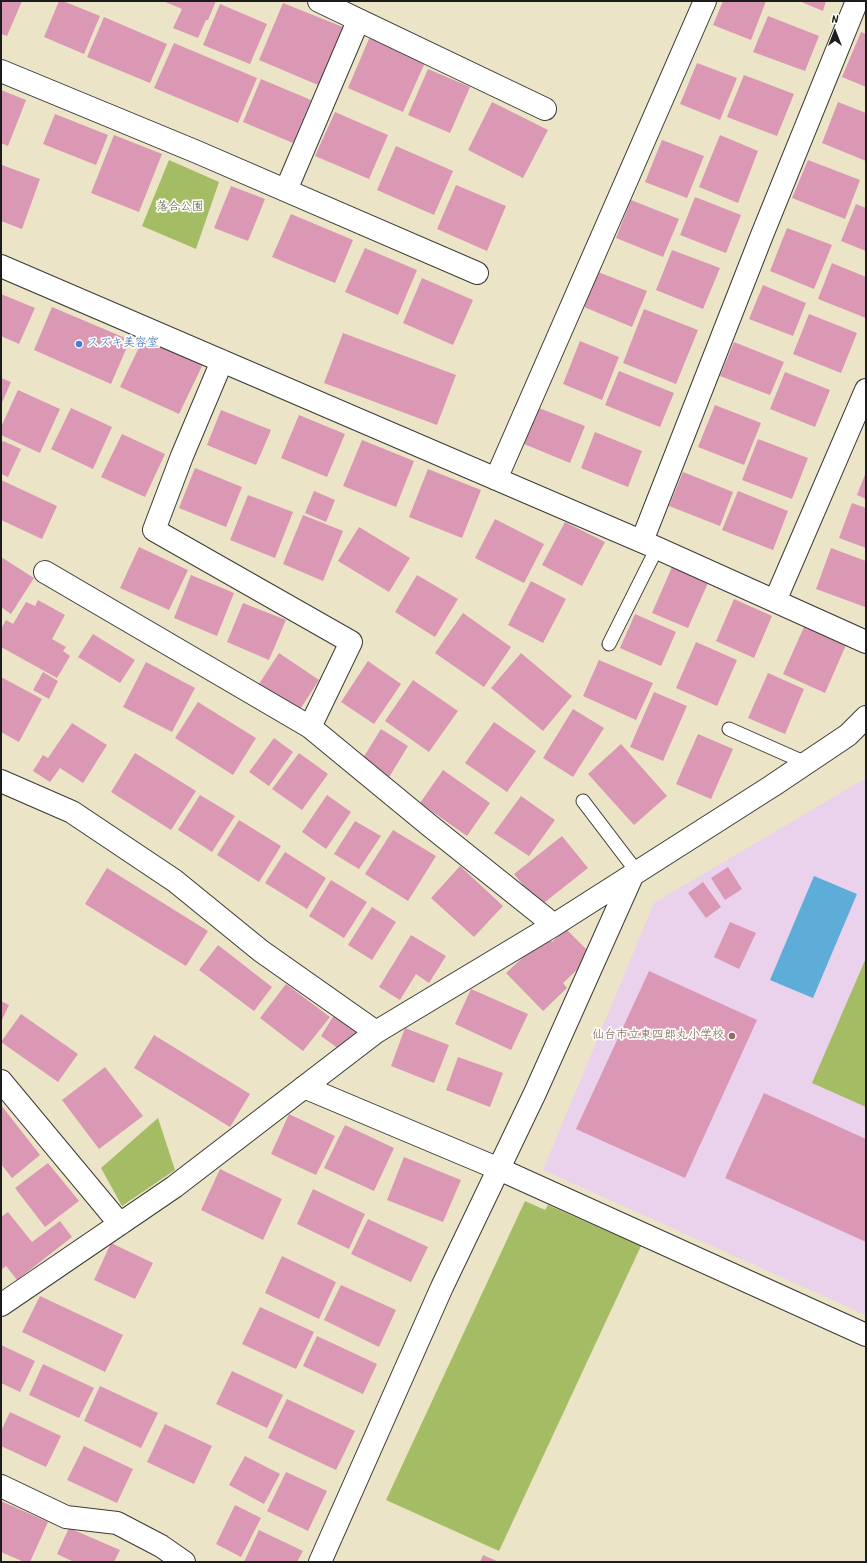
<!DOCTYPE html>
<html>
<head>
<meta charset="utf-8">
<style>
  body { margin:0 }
  #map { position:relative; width:867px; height:1563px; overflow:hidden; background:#ece4c6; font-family:Kalam,sans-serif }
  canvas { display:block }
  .frame { position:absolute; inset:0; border:2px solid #1c1c1c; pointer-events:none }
  .north { position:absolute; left:815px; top:12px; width:40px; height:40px; -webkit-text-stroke:3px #fdfcf7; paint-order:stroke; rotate:0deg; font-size:11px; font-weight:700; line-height:16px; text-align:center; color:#1c1c1c }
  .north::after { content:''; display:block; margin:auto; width:14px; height:18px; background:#1c1c1c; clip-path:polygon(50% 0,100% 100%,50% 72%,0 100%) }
</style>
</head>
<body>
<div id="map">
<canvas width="867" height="1563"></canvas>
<div class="frame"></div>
<div class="north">N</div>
</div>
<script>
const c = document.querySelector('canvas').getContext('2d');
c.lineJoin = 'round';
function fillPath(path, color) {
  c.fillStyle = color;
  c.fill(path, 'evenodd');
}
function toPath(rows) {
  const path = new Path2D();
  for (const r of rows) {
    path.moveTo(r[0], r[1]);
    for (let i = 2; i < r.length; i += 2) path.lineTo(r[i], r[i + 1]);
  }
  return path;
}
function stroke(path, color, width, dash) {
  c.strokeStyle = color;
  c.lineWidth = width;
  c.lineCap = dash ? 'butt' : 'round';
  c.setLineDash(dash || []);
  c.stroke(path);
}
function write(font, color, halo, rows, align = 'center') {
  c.font = font + ' Kalam,"Klee One",sans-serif';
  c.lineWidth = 3.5;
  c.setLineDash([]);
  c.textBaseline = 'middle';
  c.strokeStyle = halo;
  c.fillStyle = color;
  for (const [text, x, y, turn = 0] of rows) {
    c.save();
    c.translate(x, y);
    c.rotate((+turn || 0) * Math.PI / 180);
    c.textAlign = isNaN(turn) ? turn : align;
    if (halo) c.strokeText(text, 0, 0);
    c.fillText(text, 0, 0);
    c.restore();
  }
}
const built = toPath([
  [866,778,866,1315,543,1170,654,903]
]);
const green = toPath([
  [169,160,219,182,196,249,142,226],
  [866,958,866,1107,812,1083],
  [158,1118,175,1170,122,1206,101,1168],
  [525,1201,545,1210,548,1205,641,1246,499,1551,386,1500]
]);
const water = toPath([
  [814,876,857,894,813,998,770,980]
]);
const building = toPath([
  [1,1,22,1,7,36,1,34],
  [59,1,63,1,100,16,84,54,44,37],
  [163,1,216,1,208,20,206,20,198,38,173,28,182,9],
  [723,1,766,1,751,40,713,25],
  [799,1,826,1,823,11],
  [283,3,343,27,318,85,259,60],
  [220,4,267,24,250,64,203,45],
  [768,16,819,36,805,71,753,52],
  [104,17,167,44,150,83,87,57],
  [861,32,866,34,866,87,842,77],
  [371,34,427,58,403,112,348,88],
  [174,43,257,78,238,123,154,88],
  [697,63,737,78,720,120,680,104],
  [428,69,470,87,450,133,408,115],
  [744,75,794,94,777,136,727,117],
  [261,79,311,100,293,143,243,122],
  [1,90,26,100,8,146,1,143],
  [492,102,548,130,523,178,468,150],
  [838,102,866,113,866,161,822,143],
  [335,112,388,135,369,179,315,156],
  [55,114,108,135,96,165,43,144],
  [114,135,162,154,139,212,91,193],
  [720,135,758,151,738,203,699,187],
  [662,140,704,156,687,198,645,182],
  [396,146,453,171,434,215,377,190],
  [808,160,860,180,845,219,792,198],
  [2,165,40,179,22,229,1,221],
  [456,185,506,206,487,251,437,229],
  [231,186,265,199,248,241,214,228],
  [695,197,741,215,726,253,680,235],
  [631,200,679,219,663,257,616,238],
  [856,204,866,208,866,251,841,241],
  [291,214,353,240,335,283,272,257],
  [787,228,832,245,814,289,770,271],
  [365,248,417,270,398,315,345,292],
  [672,250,720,268,703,309,656,290],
  [832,263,866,277,866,318,818,299],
  [598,272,647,291,632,327,584,307],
  [422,278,473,300,453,345,403,323],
  [763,285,806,303,793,336,749,319],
  [1,294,35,308,19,344,1,336],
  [52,307,130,340,111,384,34,350],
  [644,309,698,330,676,384,623,363],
  [809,314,857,333,841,373,793,354],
  [343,333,456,375,437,425,324,383],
  [144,337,203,364,179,414,120,387],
  [580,341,619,357,602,400,563,384],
  [734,342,784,362,770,395,720,376],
  [619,371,674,393,660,427,605,405],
  [785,372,830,390,815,427,770,409],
  [1,378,11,382,1,405],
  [18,390,60,409,40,453,1,435,1,427],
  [715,405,761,423,744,465,698,447],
  [71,408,112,427,93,469,51,449],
  [539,408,585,426,570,463,524,444],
  [221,410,271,430,256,465,207,445],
  [299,415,345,434,327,477,281,458],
  [595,432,642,451,628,487,581,468],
  [122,434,165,454,145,497,101,477],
  [758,439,808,458,792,499,742,480],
  [362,440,414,461,396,507,343,486],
  [3,441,21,449,8,477,1,474,1,444],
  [195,468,242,487,226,527,179,508],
  [428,469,481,490,462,538,409,517],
  [683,472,733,492,720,526,669,506],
  [866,472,866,499,857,495],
  [1,480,57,506,42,539,1,520],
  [314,491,335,500,326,522,305,513],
  [738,491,788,511,773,550,722,530],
  [248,495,293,512,275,558,230,540],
  [852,503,866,508,866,548,839,538],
  [303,515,343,531,323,581,283,564],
  [495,519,544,544,524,583,475,558],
  [565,522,605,542,582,586,542,565],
  [359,527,410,558,389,592,338,561],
  [139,547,188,570,169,610,120,588],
  [831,548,866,561,866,604,865,607,816,589],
  [1,557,34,578,11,614,1,607],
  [672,567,708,583,688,628,652,613],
  [191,575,234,593,217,636,174,618],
  [417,575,458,599,435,637,395,612],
  [531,581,566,599,543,643,508,625],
  [734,599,772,616,754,658,716,641],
  [38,600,65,615,52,639,66,647,63,651,70,656,57,678,1,647,1,629,6,620,13,624,26,602,35,606],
  [243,603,286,620,269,660,227,642],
  [463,613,511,647,484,687,435,653],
  [635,614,676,632,661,666,620,648],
  [804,627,846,645,825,693,783,674],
  [93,634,135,660,120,683,78,657],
  [696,642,737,660,717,706,676,688],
  [279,653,319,680,299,711,259,684],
  [521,653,572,696,543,731,491,688],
  [599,660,653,683,636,720,583,696],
  [368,661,401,684,374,724,341,702],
  [146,662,195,688,172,732,123,707],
  [43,672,58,681,49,699,33,690],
  [768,673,804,689,785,734,748,718],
  [1,677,42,699,19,742,1,732],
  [413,680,458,711,429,752,385,721],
  [654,692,687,706,663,761,630,747],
  [198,702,256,738,233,775,175,738],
  [573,709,604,728,573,777,543,758],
  [494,722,536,751,507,792,465,763],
  [72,723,107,745,83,783,60,768,50,782,33,771,43,755,48,758],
  [381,729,408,746,388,779,360,763],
  [698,734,733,749,711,799,676,784],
  [274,738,293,752,269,786,249,772],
  [621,744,667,796,634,825,588,774],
  [135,753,196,791,171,830,111,792],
  [299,753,328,774,302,810,272,789],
  [443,770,490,803,467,836,420,803],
  [200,795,235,816,212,852,178,830],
  [327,795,351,812,326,849,302,832],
  [521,796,555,820,529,856,494,833],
  [239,820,281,846,259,882,217,855],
  [355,821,381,836,359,869,334,854],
  [393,830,436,856,408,901,365,874],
  [562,836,588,868,540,906,514,874],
  [285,852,326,878,307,909,265,883],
  [460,866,503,906,474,937,431,898],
  [728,867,742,889,725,900,711,878],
  [107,868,208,931,186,966,85,904],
  [331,880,367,902,344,938,309,916],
  [703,882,721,907,706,918,688,893],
  [372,907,396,922,372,960,348,945],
  [730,922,756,933,739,969,714,957],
  [566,929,587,950,578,969,563,983,567,988,543,1011,506,973,546,936,552,942],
  [411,935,446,956,429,983,416,974,400,1000,379,987],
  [218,945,272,987,254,1011,199,970],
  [649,971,757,1020,685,1178,576,1129],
  [286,984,330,1017,303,1051,260,1018],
  [471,989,528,1014,511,1050,455,1024],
  [1,1001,9,1005,1,1022],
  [21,1014,78,1054,58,1082,1,1042],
  [334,1015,359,1035,339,1049,321,1036],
  [405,1028,449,1045,434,1083,391,1066],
  [154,1035,250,1094,230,1127,134,1068],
  [458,1057,503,1073,490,1107,446,1090],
  [105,1067,143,1116,99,1149,62,1100],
  [764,1093,866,1139,866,1242,725,1178],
  [1,1105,40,1155,12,1178,1,1164],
  [289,1114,335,1136,316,1175,271,1154],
  [345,1125,394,1148,374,1191,324,1168],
  [404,1157,461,1180,443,1222,387,1200],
  [48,1163,79,1201,45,1227,15,1188],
  [220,1169,282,1199,263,1240,201,1210],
  [313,1189,365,1214,349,1249,297,1224],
  [8,1212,32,1242,60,1221,72,1237,17,1280,6,1266,1,1270,1,1217],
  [368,1219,428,1247,411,1282,351,1254],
  [111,1243,153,1263,135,1299,94,1280],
  [282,1256,336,1282,319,1319,265,1293],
  [341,1285,396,1310,379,1347,324,1320],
  [40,1296,123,1335,105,1372,22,1332],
  [260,1307,314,1332,296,1369,242,1344],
  [317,1336,377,1364,363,1394,303,1366],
  [1,1345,35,1361,20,1392,1,1383],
  [43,1364,94,1388,79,1418,29,1395],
  [232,1371,283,1395,267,1428,216,1404],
  [100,1386,158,1413,141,1448,84,1421],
  [287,1399,355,1431,336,1470,268,1438],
  [10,1412,61,1436,46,1467,1,1446,1,1431],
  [165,1424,212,1446,194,1484,147,1462],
  [84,1446,133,1469,117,1503,67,1480],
  [245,1456,280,1474,264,1504,229,1485],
  [286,1472,327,1491,308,1531,267,1511],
  [1,1501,48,1522,30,1562,24,1562,1,1552],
  [235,1505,261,1518,241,1557,216,1544],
  [69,1528,120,1550,114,1562,74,1562,57,1554],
  [259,1530,303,1551,297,1562,244,1562],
  [483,1555,499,1562,480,1562]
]);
const lane = toPath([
  [609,644,657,548],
  [729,729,806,763],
  [583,801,637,872]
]);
const street = toPath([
  [319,1,545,109],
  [1,71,197,152,477,273],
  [286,190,358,21],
  [1,266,657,548,866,642],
  [222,361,182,456,154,530,351,642,310,727],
  [496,479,705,1],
  [642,541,762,235,857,1],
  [45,572,310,727,429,825,554,925],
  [775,601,866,390],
  [1,781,72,812,175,881,261,951,376,1032],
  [1,1081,120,1224],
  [304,1087,499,1169,866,1335],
  [1,1305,174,1187,376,1032,554,925,772,786,848,735,866,717],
  [1,1486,66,1517,117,1523,161,1546,184,1562],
  [320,1562,442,1287,535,1093,633,874]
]);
const markers = [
  [79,344,4,"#3f7fe0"],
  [732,1036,4,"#8d6e63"]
];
const parkNames = [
  ["落合公園",180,208]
];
const shopNames = [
  ["スズキ美容室",87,344]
];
const educationNames = [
  ["仙台市立東四郎丸小学校",724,1036]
];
fillPath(built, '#ead1ec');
fillPath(green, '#a4bd64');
fillPath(water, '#5eadd8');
fillPath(building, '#da98b5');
stroke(lane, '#3b3a36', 15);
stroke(street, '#3b3a36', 24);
stroke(lane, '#fff', 13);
stroke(street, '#fff', 22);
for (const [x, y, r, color] of markers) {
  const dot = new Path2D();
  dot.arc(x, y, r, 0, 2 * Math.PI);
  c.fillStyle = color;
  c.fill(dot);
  stroke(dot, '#fdfcf7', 1.5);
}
write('12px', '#525c39', '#fdfcf7', parkNames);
write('12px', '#366cbe', '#fdfcf7', shopNames, 'left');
write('12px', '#785e54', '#fdfcf7', educationNames, 'right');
</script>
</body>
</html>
